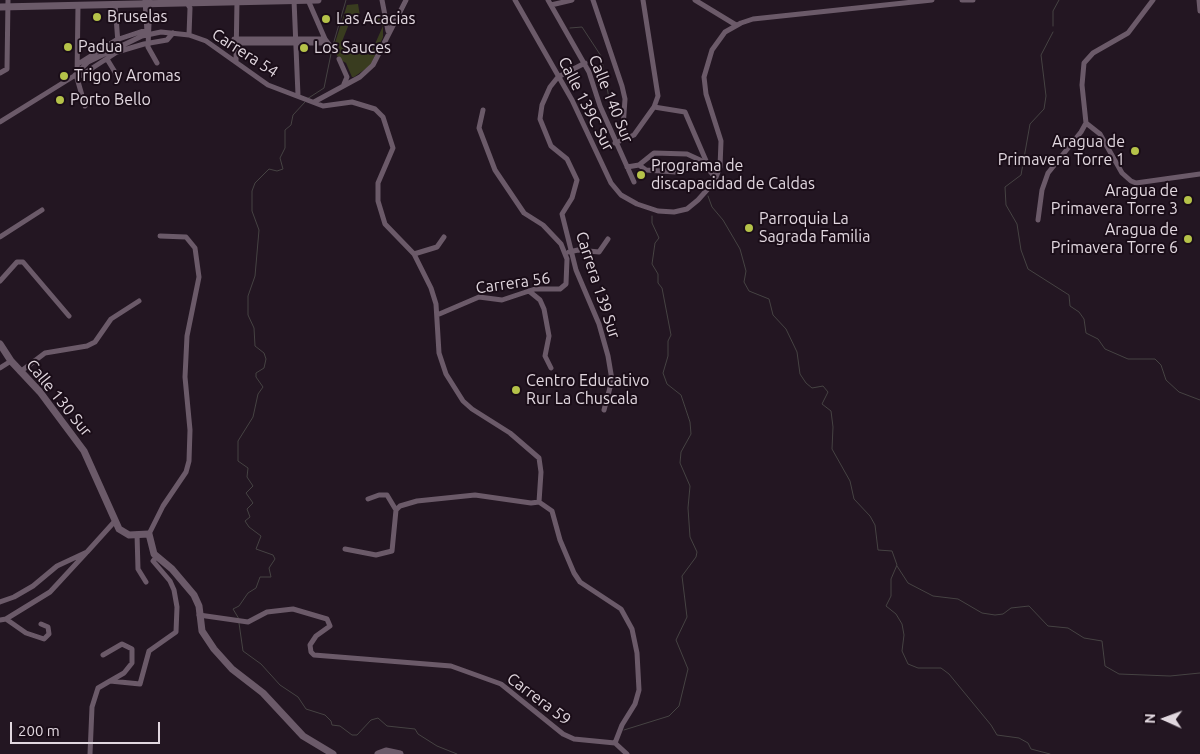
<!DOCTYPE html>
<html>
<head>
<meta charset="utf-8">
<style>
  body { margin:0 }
  #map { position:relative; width:1200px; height:754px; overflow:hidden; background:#231622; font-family:Ubuntu,sans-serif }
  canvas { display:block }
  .north { position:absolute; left:1140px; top:694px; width:50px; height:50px; -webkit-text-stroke:4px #1a0d18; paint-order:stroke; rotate:272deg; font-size:14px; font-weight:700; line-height:20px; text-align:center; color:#e1d7df }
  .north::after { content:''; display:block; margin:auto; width:18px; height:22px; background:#e1d7df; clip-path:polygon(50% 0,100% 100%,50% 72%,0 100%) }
  .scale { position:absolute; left:10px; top:722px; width:150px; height:22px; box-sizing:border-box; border:2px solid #e1d7df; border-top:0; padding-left:6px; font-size:15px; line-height:18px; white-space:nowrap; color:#e1d7df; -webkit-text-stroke:4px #1a0d18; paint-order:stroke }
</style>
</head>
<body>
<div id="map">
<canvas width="1200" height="754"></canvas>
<div class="north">N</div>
<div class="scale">200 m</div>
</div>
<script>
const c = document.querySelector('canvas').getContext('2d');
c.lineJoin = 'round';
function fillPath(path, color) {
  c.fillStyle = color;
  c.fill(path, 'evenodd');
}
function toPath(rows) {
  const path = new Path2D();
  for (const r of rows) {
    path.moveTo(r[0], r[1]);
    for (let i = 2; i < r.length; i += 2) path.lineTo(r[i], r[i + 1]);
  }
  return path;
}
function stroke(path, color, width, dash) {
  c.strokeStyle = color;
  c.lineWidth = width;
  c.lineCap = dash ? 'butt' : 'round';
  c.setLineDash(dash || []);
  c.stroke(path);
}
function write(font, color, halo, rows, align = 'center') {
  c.font = font + ' Ubuntu,sans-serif';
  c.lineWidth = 4;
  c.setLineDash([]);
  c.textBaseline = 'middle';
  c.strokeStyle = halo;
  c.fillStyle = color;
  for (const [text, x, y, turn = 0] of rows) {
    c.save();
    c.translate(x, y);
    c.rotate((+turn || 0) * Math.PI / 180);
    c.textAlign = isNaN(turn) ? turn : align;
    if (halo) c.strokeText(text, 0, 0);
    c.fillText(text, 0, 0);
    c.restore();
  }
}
const green = toPath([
  [358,4,360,16,353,14,341,44,370,55,383,26,375,22,375,19,383,18,383,37,371,65,354,77,352,77,346,63,339,59,333,49,347,5]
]);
const stream = toPath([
  [1053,26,1053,11,1059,0],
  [570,28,582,27,601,56,612,114],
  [1053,32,1041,55,1046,96,1044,109,1030,124,1021,175,1005,187,1006,205,1017,224,1021,250,1028,269,1069,295,1070,306,1079,312,1084,319,1086,333,1098,339,1105,349,1128,359,1155,359,1161,365,1166,380,1179,392,1200,400],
  [333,45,346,0],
  [307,99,324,88,332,49],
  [658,168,685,170],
  [708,196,712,207,723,220,740,249,746,271,744,282,749,291,769,299,773,315,786,329,797,352,800,374,806,383,812,388,823,386,828,392,822,404,831,411,833,427,832,449,850,481,854,499,870,516,875,525,878,550,892,551,897,565,891,579,891,596,886,606,896,614,902,624,904,635,902,651,908,664,918,668,941,668,949,674,991,725,997,735,1019,738,1028,743,1031,749,1050,754],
  [897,566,908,583,933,596,958,599,982,613,995,615,1003,614,1011,608,1029,606,1048,626,1068,628,1084,638,1102,641,1105,666,1119,674,1170,676,1200,673],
  [239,619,233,609,239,606,248,593,256,588,260,577,271,577,269,568,275,559,273,555,256,549,261,536,249,527,245,521,250,517,247,509,253,503,246,493,253,486,247,477,248,468,238,461,238,441,253,417,258,394,263,387,256,377,256,373,264,368,266,359,264,353,255,346,254,328,248,315,248,296,255,276,259,230,252,211,252,191,255,183,269,169,277,171,283,169,280,158,285,148,285,130,291,125,293,115,305,102],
  [239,623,243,651,261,664,280,685,298,697,306,709,325,715,331,721,332,725,340,726,352,735,357,735,371,720,378,718,387,726,415,729,418,734,437,746,457,754],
  [624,730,669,716,679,706,688,669,676,640,687,617,682,576,696,557,697,552,690,537,688,508,690,486,680,463,681,452,691,434,690,422,681,395,667,384,663,373,668,356,668,341,671,335,662,288,658,283,658,274,652,264,655,243,659,238,652,223,652,216]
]);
const street = toPath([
  [145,0,147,32],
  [150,0,148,47,157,63],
  [294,0,298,95],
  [308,0,325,39,331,47],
  [382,0,388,31],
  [515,0,572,100,611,183,621,195,637,204,658,211,674,212,687,209,698,200,714,182,720,167,721,141,706,94,704,77,712,50,725,32,741,23,753,19,932,0],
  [548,0,589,72,600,106,634,182],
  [593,0,622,86,625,99,623,128,628,138],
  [643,0,658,96,654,107],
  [695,0,736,25],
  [962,0,973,0],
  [1153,0,1128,33,1093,53,1084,63,1082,85,1086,123,1100,134,1122,173,1131,181,1136,183,1200,174],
  [1199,0,1200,11],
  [186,1,190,8,189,35],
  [115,4,118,43],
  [78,5,77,78,85,106],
  [551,5,572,0],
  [234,39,325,39],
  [234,43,327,43],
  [107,59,118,77],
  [339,59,347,77,344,84],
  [236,62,237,0],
  [585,63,558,77,550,87,542,105,540,119,551,146,567,159,577,180,572,198,562,214,576,270,599,324,608,356,612,380,604,410],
  [78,64,116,40,146,30],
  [0,73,7,69,8,0],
  [77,78,117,52,144,44,167,40,173,33],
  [314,102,360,77,373,65,406,0],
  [0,122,74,76,88,62,142,36,161,32,189,35,206,41,268,85,323,106,352,102,375,109,383,117,393,148,378,183,378,201,385,224,414,254,431,288,436,304,439,353,446,374,463,401,472,409,510,433,539,458,541,472,539,502],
  [615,143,634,135,654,107,685,112,710,170],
  [639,165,646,170,675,172],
  [627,167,639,165,654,153,687,154,700,160,716,178],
  [1038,220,1042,190,1048,173,1081,132,1086,123],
  [0,237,42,210],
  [569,252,578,250,599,252,608,239],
  [414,254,437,247,444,237],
  [0,281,17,262,23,262,69,316],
  [529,291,540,300,544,309,549,336,545,356,551,368],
  [437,315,479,297,502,300,535,289,560,289,566,284,567,259,561,244,543,225,524,213,495,170,479,128,483,110],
  [0,368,11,361],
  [20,372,45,353,87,346,95,342,111,319,139,301],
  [396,510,400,506,417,501,475,495,531,503,539,502,552,511,560,540,574,573,580,582,621,609,632,629,637,653,639,690,635,704,622,725,615,743],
  [137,534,138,569,146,582],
  [149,534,163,506,186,472,189,461,190,430,185,377,187,336,199,277,195,248,186,237,160,236],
  [345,549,376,555,392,551,396,510,387,495,379,495,368,499],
  [0,602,14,597,33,586,57,566,87,552,115,521],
  [199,615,248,622,267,612,293,609,327,619,330,626,316,636,310,645,311,652,314,655,451,666,501,684,563,734,574,739,615,743,627,754],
  [6,619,50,592,86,553],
  [0,620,6,619,26,633,44,639,49,634,48,627,41,624],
  [103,655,122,644,132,649,132,663,124,673,110,681],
  [90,754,92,707,98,688,110,681,140,684,149,651,176,632,177,607,174,590,170,581,153,561,157,556]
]);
const secondary = toPath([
  [0,7,318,0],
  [0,344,11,361,40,392,84,451,119,529,129,535,149,534,154,554,172,569,194,595,199,606,202,631,214,649,232,669,263,693,303,736,333,754],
  [378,754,386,751,400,754]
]);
const markers = [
  [97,17,5,"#b5c249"],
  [326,19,5,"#b5c249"],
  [68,47,5,"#b5c249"],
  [304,48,5,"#b5c249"],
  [64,76,5,"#b5c249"],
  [60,100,5,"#b5c249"],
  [1135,151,5,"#b5c249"],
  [641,175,5,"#b5c249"],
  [1188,200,5,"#b5c249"],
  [749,228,5,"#b5c249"],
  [1188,239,5,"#b5c249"],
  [516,390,5,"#b5c249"]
];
const poiNames = [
  ["Bruselas",107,17],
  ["Las Acacias",336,19],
  ["Padua",78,47],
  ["Los Sauces",314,48],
  ["Trigo y Aromas",74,76],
  ["Porto Bello",70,100],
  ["Aragua de",1125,142,"right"],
  ["Primavera Torre 1",1125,160,"right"],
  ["Programa de",651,166],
  ["discapacidad de Caldas",651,184],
  ["Aragua de",1178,191,"right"],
  ["Primavera Torre 3",1178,209,"right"],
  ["Parroquia La",759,219],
  ["Sagrada Familia",759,237],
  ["Aragua de",1178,230,"right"],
  ["Primavera Torre 6",1178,248,"right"],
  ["Centro Educativo",526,381],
  ["Rur La Chuscala",526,399]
];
const streetNames = [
  ["Carrera 54",245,53,33],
  ["Calle 140 Sur",611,99,68],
  ["Calle 139C Sur",586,104,63],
  ["Carrera 56",513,283,-8],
  ["Carrera 139 Sur",598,285,72],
  ["Calle 130 Sur",59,398,51],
  ["Carrera 59",539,699,37]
];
fillPath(green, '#393c1f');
stroke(stream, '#464343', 1);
stroke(street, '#6b5a69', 5);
stroke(secondary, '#6b5a69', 7);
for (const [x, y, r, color] of markers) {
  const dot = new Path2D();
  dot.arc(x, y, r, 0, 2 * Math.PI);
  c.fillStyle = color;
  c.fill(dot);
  stroke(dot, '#1a0d18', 2);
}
write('16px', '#e1d7df', '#1a0d18', poiNames, 'left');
write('16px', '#e1d7df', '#1a0d18', streetNames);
</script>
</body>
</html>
